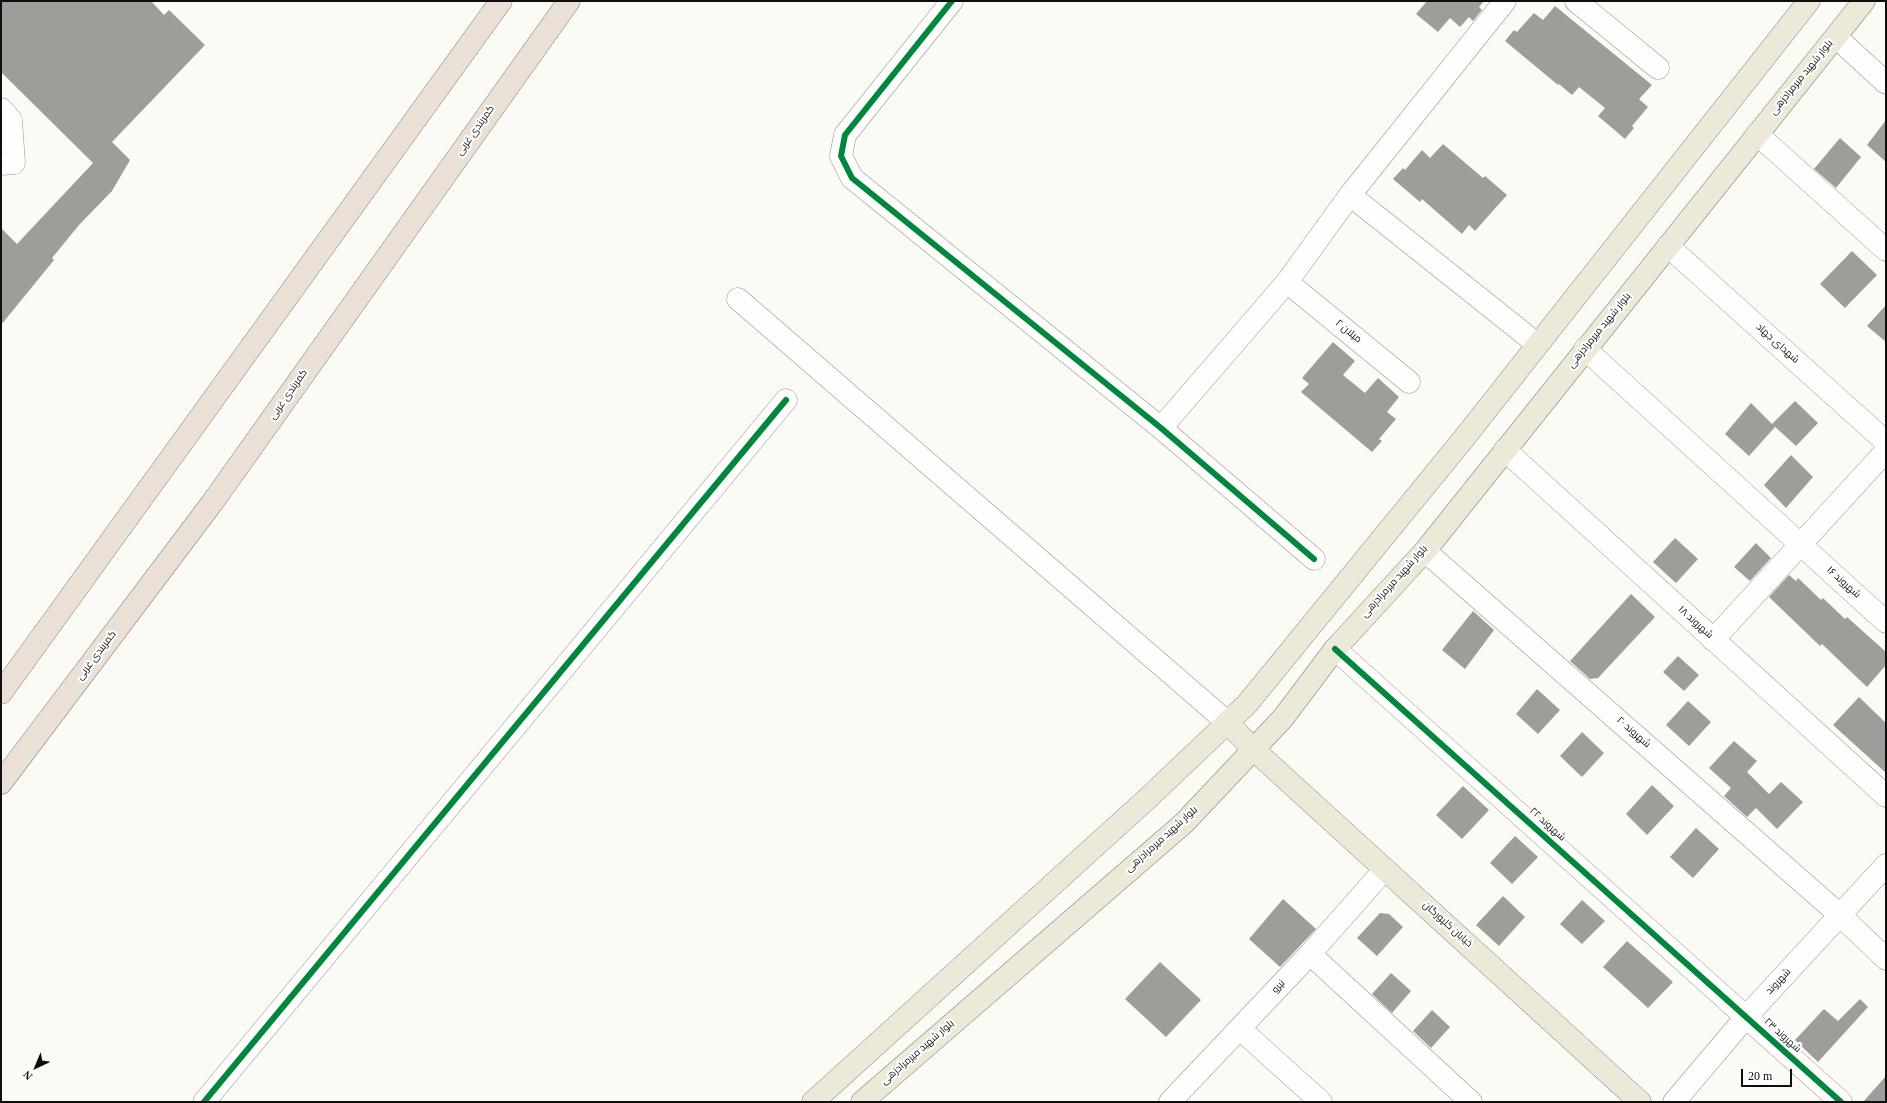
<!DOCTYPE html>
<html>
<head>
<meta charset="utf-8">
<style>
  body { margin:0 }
  #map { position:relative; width:1887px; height:1103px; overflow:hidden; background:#fcfaf4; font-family:Georgia,serif }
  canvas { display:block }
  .frame { position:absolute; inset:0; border:2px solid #0e0e0e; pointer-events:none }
  .north { position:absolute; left:16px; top:1047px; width:40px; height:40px; -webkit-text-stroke:3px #fff; paint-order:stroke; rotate:224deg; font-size:11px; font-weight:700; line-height:16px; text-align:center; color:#0e0e0e }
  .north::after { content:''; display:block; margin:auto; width:14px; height:18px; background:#0e0e0e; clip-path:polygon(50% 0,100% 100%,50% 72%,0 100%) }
  .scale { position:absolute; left:1741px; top:1069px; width:51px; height:18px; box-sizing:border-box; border:2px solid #0e0e0e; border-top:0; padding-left:5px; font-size:12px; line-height:14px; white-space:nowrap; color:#0e0e0e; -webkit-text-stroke:3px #fff; paint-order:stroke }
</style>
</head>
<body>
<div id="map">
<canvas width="1887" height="1103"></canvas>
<div class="frame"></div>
<div class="north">N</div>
<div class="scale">20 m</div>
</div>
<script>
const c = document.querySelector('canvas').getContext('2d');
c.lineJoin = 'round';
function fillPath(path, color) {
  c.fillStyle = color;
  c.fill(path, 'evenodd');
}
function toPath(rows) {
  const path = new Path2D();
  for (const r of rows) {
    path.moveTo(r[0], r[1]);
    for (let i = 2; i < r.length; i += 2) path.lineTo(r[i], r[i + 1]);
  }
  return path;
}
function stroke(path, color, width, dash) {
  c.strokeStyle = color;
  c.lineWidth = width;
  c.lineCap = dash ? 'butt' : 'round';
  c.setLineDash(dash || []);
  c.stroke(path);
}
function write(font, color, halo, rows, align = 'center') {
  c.font = font + ' Georgia,Cairo,serif';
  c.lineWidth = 4;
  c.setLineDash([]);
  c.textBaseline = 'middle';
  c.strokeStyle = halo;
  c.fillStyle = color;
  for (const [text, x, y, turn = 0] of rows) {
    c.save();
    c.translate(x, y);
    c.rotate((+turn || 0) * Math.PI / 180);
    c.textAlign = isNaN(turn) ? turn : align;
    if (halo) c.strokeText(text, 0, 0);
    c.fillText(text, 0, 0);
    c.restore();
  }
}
const building = toPath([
  [1,1,151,1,164,15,169,10,205,45,112,142,130,160,112,191,79,225,52,258,54,260,1,325,1,228,17,244,93,163,1,72],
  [1427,1,1484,1,1479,7,1482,10,1473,21,1469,17,1460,27,1450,18,1438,32,1416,14],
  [1555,6,1652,85,1639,99,1648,107,1632,126,1634,128,1625,139,1598,116,1605,108,1579,87,1572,95,1559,84,1558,85,1505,41,1514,30,1517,32,1534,13,1543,20],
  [1886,120,1886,162,1867,145],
  [1840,138,1861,157,1836,188,1814,169],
  [1443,144,1483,178,1485,176,1507,195,1475,231,1469,225,1462,234,1422,199,1420,202,1393,179,1403,168,1405,170,1422,150,1430,158],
  [1852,251,1877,275,1845,308,1820,284],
  [1886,305,1886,342,1867,326],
  [1333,342,1355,361,1343,375,1365,393,1378,378,1399,397,1387,412,1396,419,1379,439,1382,441,1372,452,1301,392,1309,384,1302,378],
  [1795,401,1818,423,1796,446,1772,424],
  [1751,403,1775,427,1749,456,1725,434],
  [1791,455,1813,477,1786,508,1764,485],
  [1675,538,1698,559,1676,583,1653,562],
  [1756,543,1771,558,1750,581,1734,567],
  [1789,575,1796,581,1798,578,1821,600,1823,598,1845,619,1847,617,1886,652,1886,665,1867,687,1822,644,1820,646,1769,597],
  [1631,594,1655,617,1598,678,1590,679,1570,661],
  [1473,611,1494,630,1465,669,1442,650],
  [1678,656,1699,675,1684,691,1663,672],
  [1537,689,1560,710,1538,734,1516,714],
  [1859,697,1886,723,1886,773,1833,725],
  [1688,701,1711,722,1689,746,1666,725],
  [1582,732,1604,753,1582,777,1560,756],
  [1734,741,1757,761,1747,772,1769,794,1781,782,1803,802,1777,829,1756,808,1747,817,1724,796,1731,788,1709,768],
  [1652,785,1674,806,1647,835,1626,814],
  [1463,786,1489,810,1462,839,1436,815],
  [1696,828,1719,849,1693,878,1670,857],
  [1515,836,1538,857,1512,884,1490,863],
  [1503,896,1525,917,1499,946,1476,925],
  [1283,899,1316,929,1280,967,1249,939],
  [1582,900,1605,921,1582,944,1560,924],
  [1380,913,1389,914,1403,927,1377,956,1357,938],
  [1627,941,1673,982,1648,1008,1603,967],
  [1160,962,1201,1000,1166,1037,1125,999],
  [1391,973,1411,991,1392,1013,1372,994],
  [1860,999,1868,1007,1818,1062,1795,1040,1824,1009,1838,1021],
  [1432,1010,1450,1027,1431,1048,1413,1031],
  [1886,1076,1886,1102,1863,1102]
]);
const minor = toPath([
  [952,1,845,135,841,156,852,178,1161,428,1314,559],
  [1576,1,1658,68],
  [1836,37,1886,83],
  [1,109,11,120,14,163,1,164],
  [1757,134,1886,250],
  [1350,195,1537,344],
  [1668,246,1886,442],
  [1287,282,1409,382],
  [738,299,1227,722],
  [1585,349,1886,622],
  [1161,428,1287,282,1350,195,1505,1],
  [1505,450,1886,796],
  [1425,551,1841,916,1886,959],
  [1713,640,1886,451],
  [1335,649,1841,1102],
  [1310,954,1471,1102],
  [1240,1029,1321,1102],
  [204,1102,786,400],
  [1170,1102,1310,954,1385,869],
  [1674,1102,1746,1017,1886,865]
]);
const major = toPath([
  [1227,722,1253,749,1640,1102],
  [813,1102,1148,798,1247,704,1465,437,1809,1],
  [862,1102,1184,823,1283,718,1335,649,1425,551,1864,1]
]);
const highway = toPath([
  [1,693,501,1],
  [1,783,212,503,569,1]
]);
const cycleway = toPath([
  [952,1,845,135,841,156,852,178,1161,428,1314,559],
  [1335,649,1841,1102],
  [204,1102,786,400]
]);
const streetNames = [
  ["بلوار شهید میرمرادزهی",1802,78,-51],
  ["کمربندی غربی",476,131,-55],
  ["بلوار شهید میرمرادزهی",1600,331,-51],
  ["میلان ۲",1348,332,39],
  ["شهدای جهاد",1777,344,42],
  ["کمربندی غربی",289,395,-55],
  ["بلوار شهید میرمرادزهی",1395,582,-48],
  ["شهروند ۱۶",1843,583,42],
  ["شهروند ۱۸",1695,623,42],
  ["کمربندی غربی",97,656,-53],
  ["شهروند ۲۰",1633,733,41],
  ["شهروند ۲۲",1547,825,42],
  ["بلوار شهید میرمرادزهی",1162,840,-42],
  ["خیابان کلپورگان",1447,925,42],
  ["شهروند",1779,982,-47],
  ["نیرو",1279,987,-47],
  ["شهروند ۲۳",1782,1036,42],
  ["بلوار شهید میرمرادزهی",918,1053,-41]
];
fillPath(building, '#9f9d99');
stroke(minor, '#959492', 23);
stroke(major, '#82827f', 23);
stroke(highway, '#82827f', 23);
stroke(minor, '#fffefd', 22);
stroke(major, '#ede9d9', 22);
stroke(highway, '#ebe0d5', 22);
stroke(cycleway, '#00873e', 6);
write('10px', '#0e0e0e', '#fff', streetNames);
</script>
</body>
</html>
